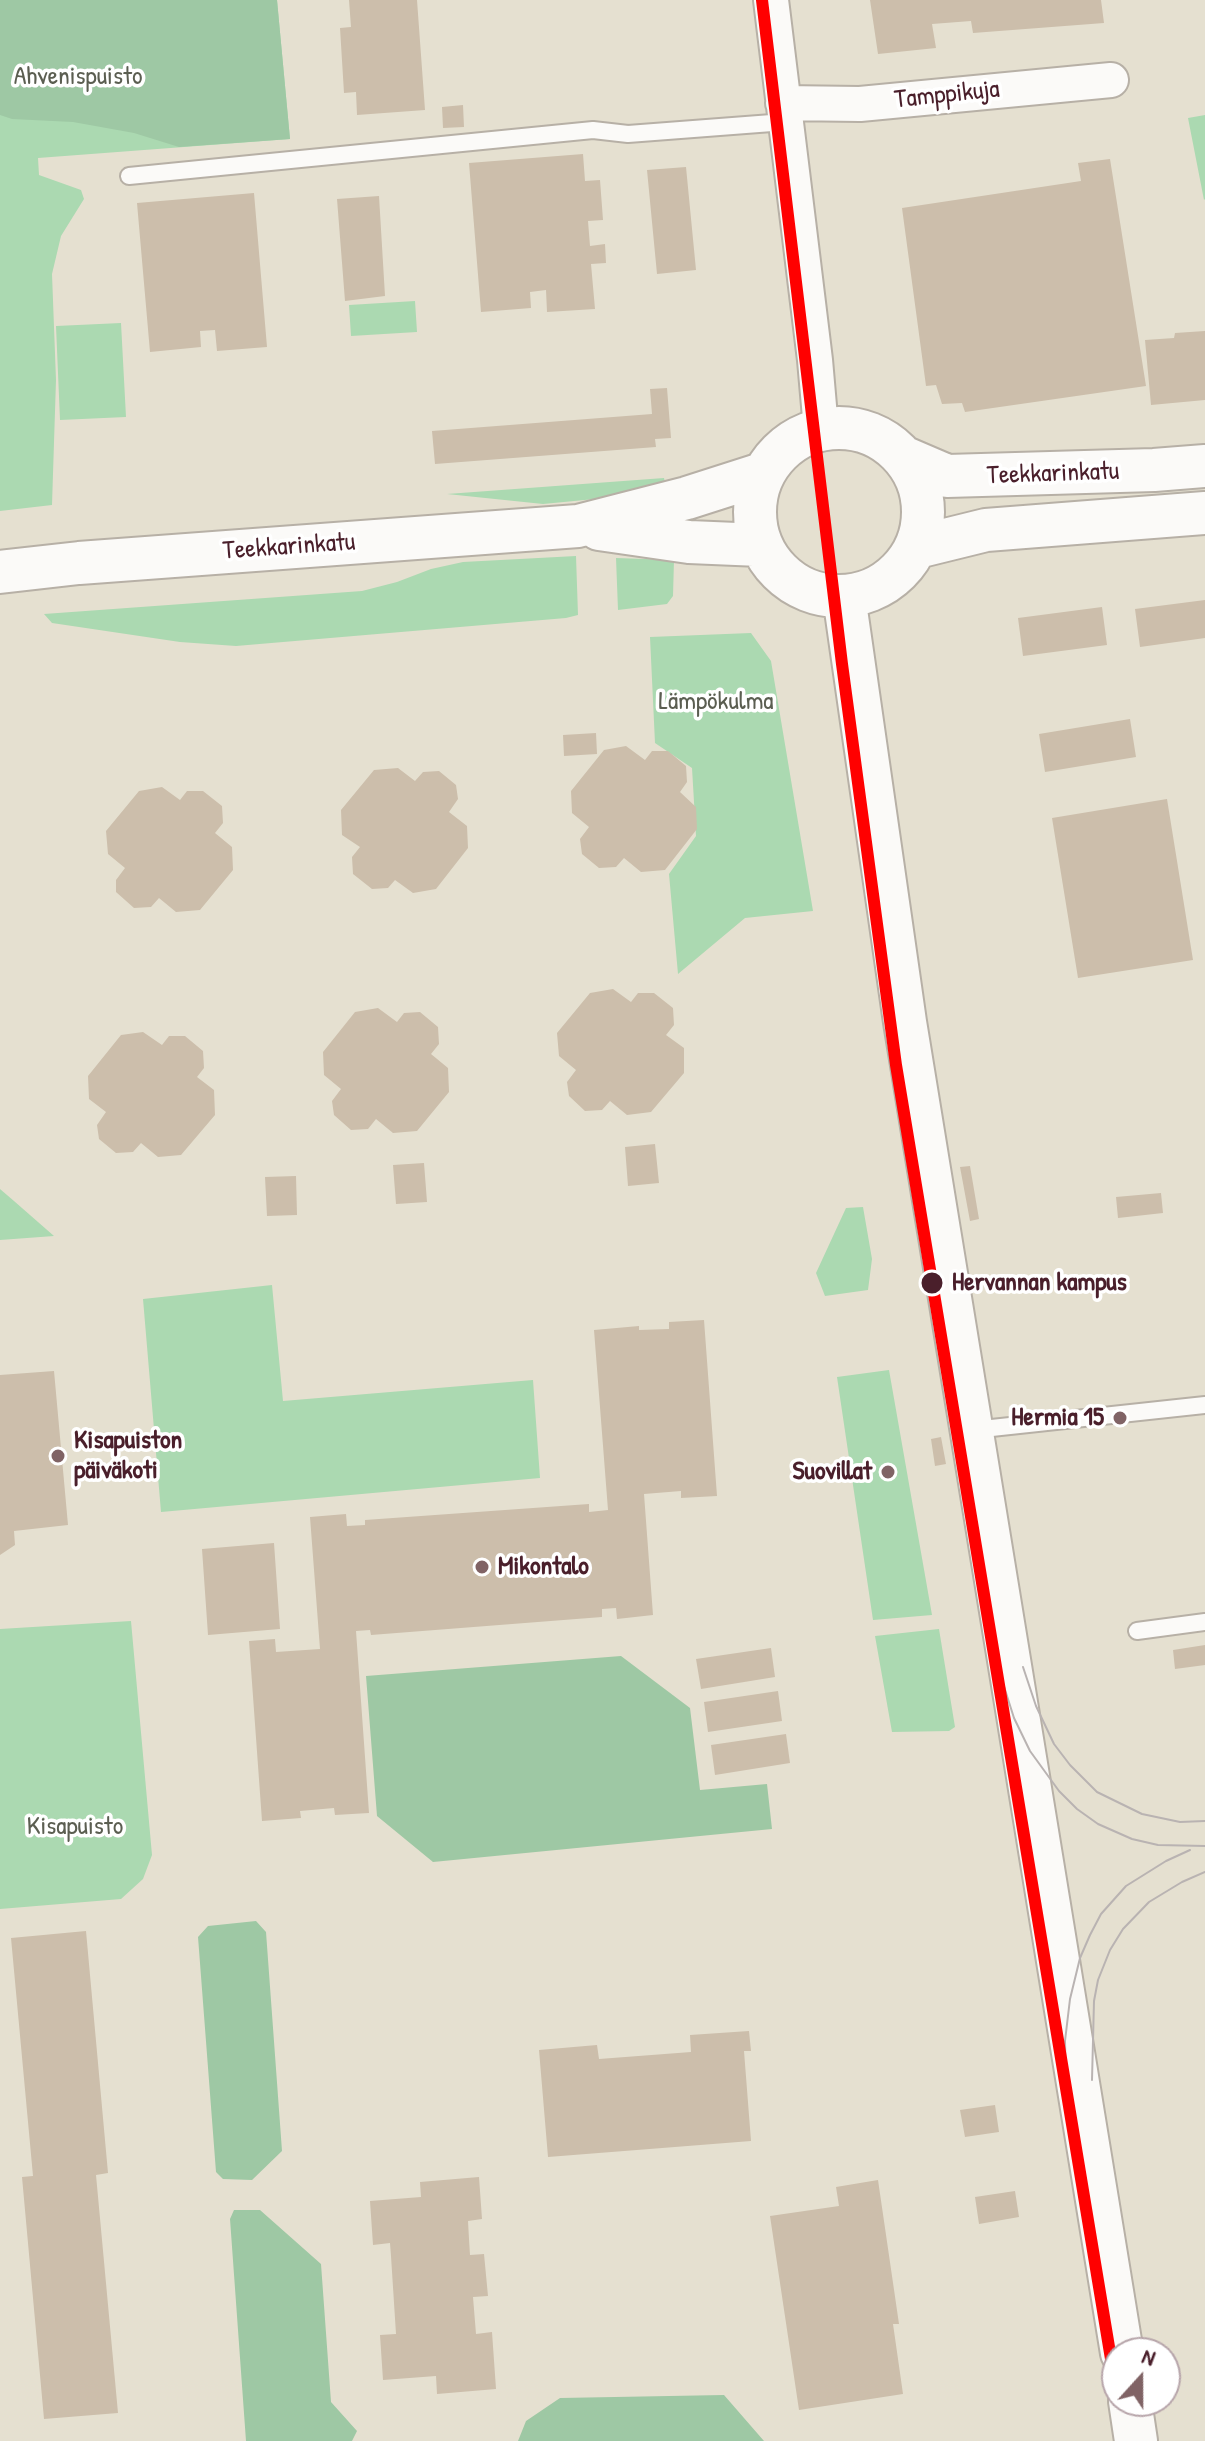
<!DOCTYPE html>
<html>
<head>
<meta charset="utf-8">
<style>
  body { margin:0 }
  #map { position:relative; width:1205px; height:2441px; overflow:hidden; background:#e5e0d0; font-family:"Patrick Hand",sans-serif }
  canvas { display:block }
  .north { position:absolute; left:1101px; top:2337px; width:80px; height:80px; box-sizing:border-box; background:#fff; border:2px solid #b7a5aa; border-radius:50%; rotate:21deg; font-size:22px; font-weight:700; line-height:32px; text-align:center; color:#4a1f2b }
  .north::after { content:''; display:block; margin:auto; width:28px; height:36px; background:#806365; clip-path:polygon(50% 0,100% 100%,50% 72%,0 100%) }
</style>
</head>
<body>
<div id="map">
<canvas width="1205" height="2441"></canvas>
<div class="north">N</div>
</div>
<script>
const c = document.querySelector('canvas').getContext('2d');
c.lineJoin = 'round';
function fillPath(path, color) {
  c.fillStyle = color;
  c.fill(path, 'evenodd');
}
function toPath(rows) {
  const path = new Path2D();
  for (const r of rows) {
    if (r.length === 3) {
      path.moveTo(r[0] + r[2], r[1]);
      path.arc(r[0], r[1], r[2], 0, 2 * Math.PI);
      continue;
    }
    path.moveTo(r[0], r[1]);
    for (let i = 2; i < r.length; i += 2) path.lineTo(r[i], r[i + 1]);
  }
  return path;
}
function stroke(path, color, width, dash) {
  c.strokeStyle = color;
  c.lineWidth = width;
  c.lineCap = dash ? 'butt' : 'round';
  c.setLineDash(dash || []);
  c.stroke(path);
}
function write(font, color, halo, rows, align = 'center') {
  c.font = font + ' "Patrick Hand",sans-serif';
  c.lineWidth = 7;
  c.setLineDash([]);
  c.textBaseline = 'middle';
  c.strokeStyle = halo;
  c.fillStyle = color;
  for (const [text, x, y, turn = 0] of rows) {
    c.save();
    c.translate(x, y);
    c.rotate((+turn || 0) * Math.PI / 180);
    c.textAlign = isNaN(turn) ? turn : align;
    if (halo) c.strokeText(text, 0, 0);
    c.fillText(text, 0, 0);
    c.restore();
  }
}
const green = toPath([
  [0,0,277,0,290,139,38,158,39,175,81,190,84,199,61,236,52,274,56,380,52,505,0,511],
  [1205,115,1205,199,1204,200,1188,118],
  [415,301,417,332,351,336,349,305],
  [121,323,126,417,60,420,56,326],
  [664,478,666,487,595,499,543,504,447,494],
  [576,556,578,615,566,618,236,646,180,642,52,623,44,614,362,591,397,582,431,569,463,562],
  [616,558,674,560,673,596,667,604,618,610],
  [751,633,771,661,813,911,745,918,678,974,669,874,696,836,692,768,655,743,650,637],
  [0,1189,14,1201,54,1236,0,1240],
  [863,1207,872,1259,868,1290,825,1296,816,1273,846,1208],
  [272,1285,283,1401,533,1380,540,1478,161,1512,143,1299],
  [889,1370,932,1615,873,1620,837,1377],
  [131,1621,152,1855,143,1879,121,1899,0,1909,0,1629],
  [939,1629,955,1727,949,1731,892,1732,875,1636]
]);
const forest = toPath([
  [0,0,277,0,290,139,179,147,134,133,73,122,12,119,0,115],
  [621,1656,690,1708,700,1790,767,1784,772,1829,433,1862,377,1816,366,1676],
  [256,1921,266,1932,282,2151,252,2180,223,2179,216,2172,198,1937,208,1926],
  [234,2210,260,2210,321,2264,331,2402,357,2431,352,2441,246,2441,230,2219],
  [724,2395,764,2441,518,2441,526,2421,560,2398]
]);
const building = toPath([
  [349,0,417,0,425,110,357,115,356,92,344,93,340,28,351,27],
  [870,0,1101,0,1104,23,973,33,971,21,932,24,936,48,878,54],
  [463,105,464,127,443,128,442,107],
  [583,154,585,181,600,180,603,220,588,221,590,246,605,244,606,263,591,264,595,309,547,312,546,290,530,292,531,308,481,312,469,163],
  [1110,159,1146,386,965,412,962,403,942,404,936,385,926,386,902,208,1081,181,1078,163],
  [686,167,696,270,657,274,647,170],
  [254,193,267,347,217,351,215,330,200,331,201,347,150,352,137,203],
  [379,196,385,296,345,301,337,199],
  [1205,331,1205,400,1151,405,1145,340,1174,338,1175,333],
  [667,388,671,438,655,439,656,447,435,464,432,431,652,414,650,389],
  [1205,600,1205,638,1140,647,1135,609],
  [1102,607,1107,645,1023,656,1018,618],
  [1130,719,1136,757,1045,772,1039,734],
  [596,733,597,754,564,756,563,735],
  [626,746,645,760,652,751,668,751,686,766,687,782,680,792,696,807,697,829,665,870,641,872,624,858,616,867,599,868,582,854,580,839,589,827,572,813,571,791,604,750],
  [398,768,415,781,423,772,439,771,456,785,458,799,449,812,467,826,468,848,436,889,413,893,395,880,388,888,372,889,353,874,352,857,360,847,342,835,341,810,374,770],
  [162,787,180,800,187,791,203,791,222,806,223,823,215,833,232,847,233,870,200,910,176,912,159,898,151,907,134,908,116,892,116,880,125,868,108,854,106,831,139,791],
  [1167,799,1193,960,1078,978,1052,818],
  [613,989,631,1002,638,993,654,993,673,1008,674,1025,666,1035,684,1048,684,1073,651,1112,627,1115,610,1101,602,1110,585,1111,569,1096,567,1082,576,1070,559,1056,557,1033,590,993],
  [378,1008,397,1022,404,1013,420,1012,438,1027,439,1044,431,1054,448,1068,449,1092,417,1131,393,1133,376,1119,368,1129,351,1130,334,1115,332,1101,341,1089,324,1075,323,1052,355,1012],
  [143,1032,162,1045,169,1036,185,1036,203,1051,204,1068,197,1077,214,1090,215,1115,181,1155,158,1157,141,1143,133,1152,116,1153,99,1139,97,1125,106,1112,89,1099,88,1076,121,1035],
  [655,1144,659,1183,628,1186,625,1147],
  [424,1163,427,1202,396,1204,393,1165],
  [970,1166,979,1219,970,1221,960,1167],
  [296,1176,297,1215,267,1216,265,1177],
  [1161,1193,1163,1213,1118,1218,1116,1197],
  [704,1320,717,1496,681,1498,681,1491,644,1494,653,1615,617,1619,616,1608,602,1609,602,1617,371,1635,370,1630,356,1631,369,1813,335,1815,334,1808,300,1811,301,1818,262,1821,249,1641,275,1639,276,1652,320,1649,310,1517,346,1514,347,1526,365,1525,365,1520,589,1504,589,1512,608,1510,594,1330,639,1326,639,1330,669,1329,669,1322],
  [54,1371,68,1525,14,1531,15,1545,0,1555,0,1375],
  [941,1437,946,1464,935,1466,931,1439],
  [274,1543,280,1629,208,1635,202,1549],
  [1205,1645,1205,1665,1175,1669,1173,1650],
  [771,1648,775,1677,701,1689,696,1659],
  [778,1691,782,1721,708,1732,704,1702],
  [786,1734,790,1763,715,1775,711,1745],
  [86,1931,108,2173,96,2175,118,2413,44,2419,22,2177,33,2176,11,1938],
  [749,2031,751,2051,744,2051,751,2141,548,2157,539,2050,597,2045,599,2059,691,2052,690,2035],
  [995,2105,999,2132,965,2137,960,2110],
  [479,2177,482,2219,468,2221,469,2239,470,2255,484,2254,488,2296,473,2297,476,2334,492,2332,496,2389,437,2394,436,2376,383,2380,380,2335,396,2334,391,2256,390,2243,373,2245,370,2201,421,2197,420,2182],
  [878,2180,899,2324,893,2324,903,2394,799,2410,770,2216,839,2206,836,2187],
  [1015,2191,1019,2217,979,2224,975,2197]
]);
const service = toPath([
  [129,176,593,130,628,134,785,122],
  [973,1430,1205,1405],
  [1137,1631,1205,1622]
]);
const minor = toPath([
  [771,0,815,360,821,429],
  [783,103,860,104,1111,80]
]);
const tertiary = toPath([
  [839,512,84],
  [905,458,947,476,1154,470,1205,466],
  [599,529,689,542,760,545],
  [917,547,986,530,1205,513],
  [0,572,79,563,578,526,687,498,762,474],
  [844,596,905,1022,1122,2353],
  [1130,2401,1136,2441]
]);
const tram = toPath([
  [994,1655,1014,1718,1030,1751,1059,1791,1077,1809,1098,1824,1132,1839,1158,1845,1205,1846],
  [1023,1667,1036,1706,1054,1744,1070,1765,1097,1792,1142,1814,1180,1822,1205,1821],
  [1092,2080,1094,2001,1098,1980,1110,1950,1123,1929,1149,1902,1182,1882,1205,1872],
  [1066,2086,1065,2041,1070,1999,1080,1958,1090,1935,1101,1914,1126,1886,1166,1861,1190,1850]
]);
const rail1 = toPath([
  [762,0,842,664,896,1065,1117,2395]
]);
const markers = [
  [932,1283,12,"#4a1f2b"],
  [1120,1418,8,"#806365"],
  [58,1456,8,"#806365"],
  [888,1472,8,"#806365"],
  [482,1567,8,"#806365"]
];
const parkNames = [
  ["Ahvenispuisto",78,77],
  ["Lämpökulma",716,702],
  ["Kisapuisto",75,1827]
];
const streetNames = [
  ["Tamppikuja",947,95,-6],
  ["Teekkarinkatu",1053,474,-2],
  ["Teekkarinkatu",289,547,-4]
];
const stopNames = [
  ["Hervannan kampus",952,1283]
];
const poiNames = [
  ["Hermia 15",1104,1418],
  ["Kisapuiston",74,1441,"left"],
  ["päiväkoti",74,1471,"left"],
  ["Suovillat",872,1472],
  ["Mikontalo",498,1567,"left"]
];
fillPath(green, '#abd9b1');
fillPath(forest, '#9ec8a4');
fillPath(building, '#ccbeab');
stroke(service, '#b7b0a6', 20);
stroke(minor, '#b7b0a6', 38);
stroke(tertiary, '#b7b0a6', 46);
stroke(service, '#fbfaf8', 16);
stroke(minor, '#fbfaf8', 34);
stroke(tertiary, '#fbfaf8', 42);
stroke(tram, '#b9b3b2', 2);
stroke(rail1, '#f00', 12);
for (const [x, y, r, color] of markers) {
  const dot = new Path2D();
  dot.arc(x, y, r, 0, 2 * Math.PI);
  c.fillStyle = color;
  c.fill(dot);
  stroke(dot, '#fff', 3);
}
write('26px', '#5b5e51', '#fff', parkNames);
write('26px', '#4a1f2b', '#fff', streetNames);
write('bold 26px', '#4a1f2b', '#fff', stopNames, 'left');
write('bold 26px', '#4a1f2b', '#fff', poiNames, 'right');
</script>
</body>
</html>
